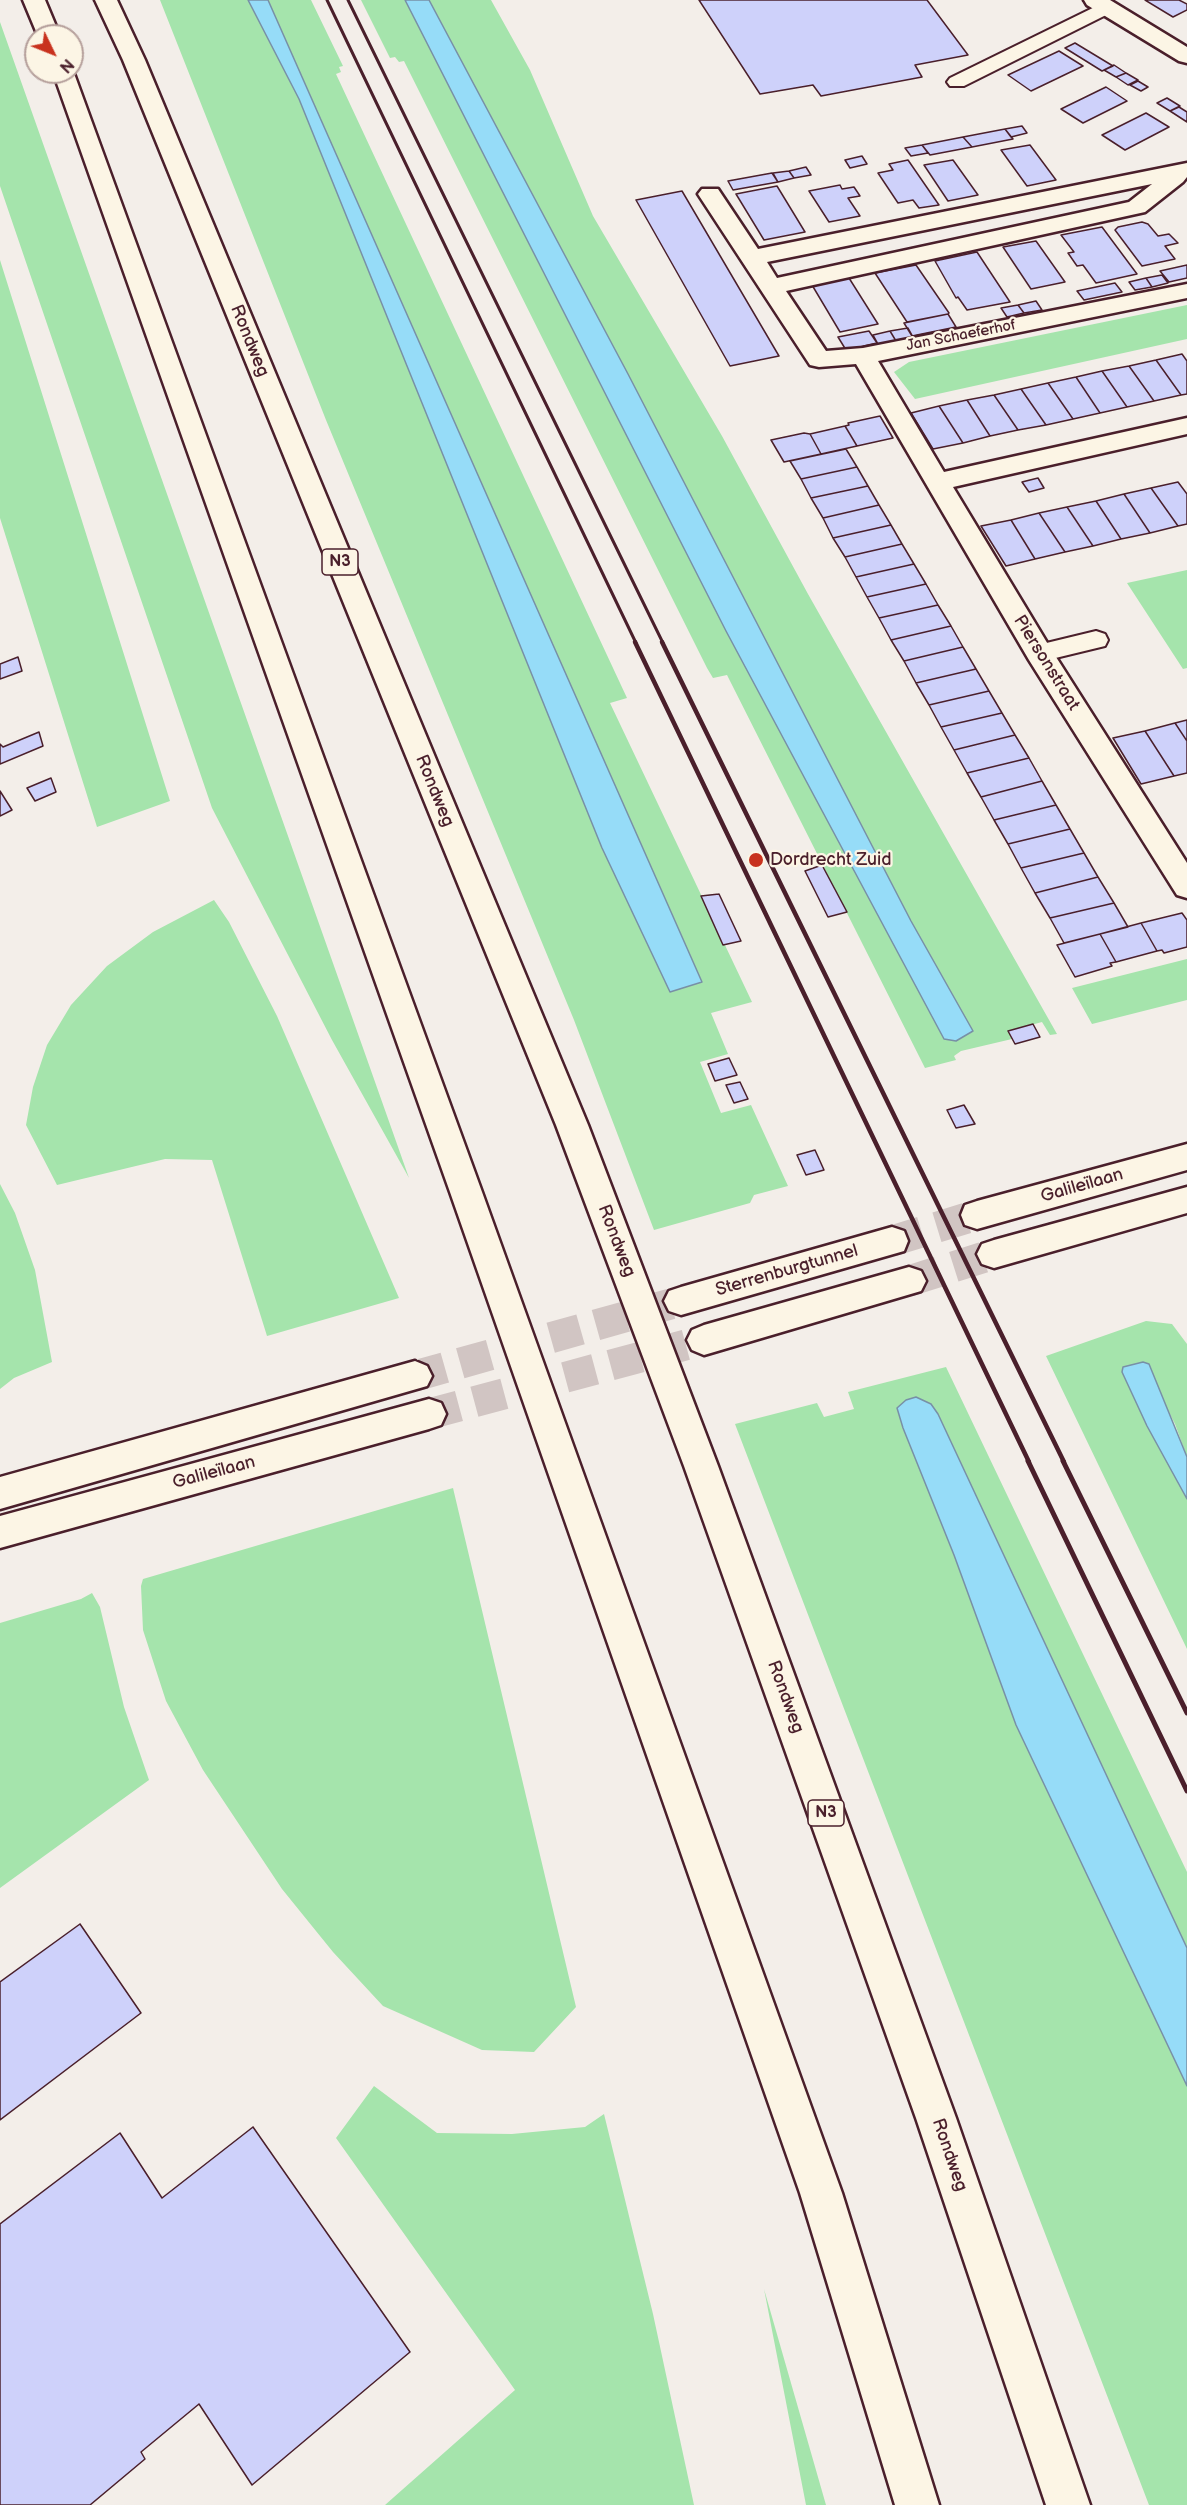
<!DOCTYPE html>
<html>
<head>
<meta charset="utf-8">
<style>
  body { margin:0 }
  #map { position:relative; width:1187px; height:2505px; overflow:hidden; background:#f3eee9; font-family:"Balsamiq Sans",sans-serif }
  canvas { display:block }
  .north { position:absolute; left:24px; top:24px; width:60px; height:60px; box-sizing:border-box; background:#fcf5e5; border:2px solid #b59f9b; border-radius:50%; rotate:133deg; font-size:16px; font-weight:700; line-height:24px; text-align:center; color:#4a1f2b }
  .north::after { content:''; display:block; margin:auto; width:21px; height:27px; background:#c8321e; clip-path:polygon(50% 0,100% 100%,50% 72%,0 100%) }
</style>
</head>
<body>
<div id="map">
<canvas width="1187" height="2505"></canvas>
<div class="north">N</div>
</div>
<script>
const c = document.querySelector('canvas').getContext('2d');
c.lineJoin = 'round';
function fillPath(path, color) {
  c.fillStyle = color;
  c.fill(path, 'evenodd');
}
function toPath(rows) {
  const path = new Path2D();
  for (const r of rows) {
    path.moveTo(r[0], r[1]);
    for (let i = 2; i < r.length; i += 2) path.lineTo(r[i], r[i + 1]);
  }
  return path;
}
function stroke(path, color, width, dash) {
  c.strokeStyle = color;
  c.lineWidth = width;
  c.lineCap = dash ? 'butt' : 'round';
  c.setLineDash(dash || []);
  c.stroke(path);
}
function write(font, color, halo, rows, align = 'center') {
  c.font = font + ' "Balsamiq Sans",sans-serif';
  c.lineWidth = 4.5;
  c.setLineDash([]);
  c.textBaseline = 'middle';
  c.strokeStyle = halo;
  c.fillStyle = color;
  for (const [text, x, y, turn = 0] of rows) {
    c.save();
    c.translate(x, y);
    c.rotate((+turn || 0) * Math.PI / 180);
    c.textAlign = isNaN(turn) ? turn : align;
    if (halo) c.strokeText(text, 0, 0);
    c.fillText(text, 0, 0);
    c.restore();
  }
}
const green = toPath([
  [160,0,248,0,299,99,670,992,701,982,268,0,311,0,343,66,339,67,341,72,336,74,627,698,610,703,752,1002,711,1013,728,1054,700,1062,721,1113,751,1105,788,1186,754,1195,750,1203,654,1230,574,1020,326,420],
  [361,0,405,0,598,380,944,1038,973,1031,911,921,628,374,429,0,491,0,530,70,593,216,722,436,808,594,1057,1034,1050,1035,1042,1022,1009,1031,1012,1039,961,1051,954,1056,956,1060,925,1068,727,675,713,678,707,668,404,61,399,62,395,57,390,58],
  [0,22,409,1178,332,1040,212,808,0,186],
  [0,260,170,801,97,827,0,518],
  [1187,305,1187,339,915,399,894,372,909,362],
  [1187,570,1187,668,1183,669,1127,583],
  [214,900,229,922,277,1016,399,1298,267,1336,212,1160,165,1159,57,1185,26,1125,33,1087,47,1045,71,1005,107,966,153,932],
  [1187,959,1187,1000,1092,1024,1072,988],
  [0,1184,15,1213,35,1270,52,1362,14,1378,0,1389],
  [1146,1321,1172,1324,1187,1344,1187,1457,1175,1424,1143,1362,1123,1367,1122,1372,1147,1426,1187,1499,1187,1649,1046,1356],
  [946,1367,1187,1872,1187,1948,938,1414,931,1404,916,1397,906,1400,903,1428,954,1555,1016,1725,1187,2086,1187,2505,1149,2505,735,1424,817,1403,824,1417,854,1409,848,1392],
  [453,1488,576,2007,534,2052,482,2050,383,2006,333,1952,282,1889,203,1770,166,1701,143,1630,141,1586,143,1579],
  [92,1593,100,1607,124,1707,149,1780,0,1888,0,1623,81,1599],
  [374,2086,437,2133,512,2134,585,2127,604,2114,653,2314,694,2505,385,2505,515,2390,336,2138],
  [764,2289,826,2505,806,2505]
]);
const water = toPath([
  [248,0,268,0,702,982,670,992,602,848,299,99,248,0],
  [405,0,429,0,628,374,911,921,973,1031,956,1041,944,1039,726,631,405,0],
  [1143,1362,1149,1364,1187,1457,1187,1499,1147,1426,1122,1372,1123,1367,1143,1362],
  [916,1397,931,1404,938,1414,1187,1948,1187,2086,1016,1725,954,1555,903,1428,897,1408,906,1400,916,1397]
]);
const building = toPath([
  [699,0,927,0,968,55,915,65,922,77,821,96,813,85,760,94,699,0],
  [1145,0,1179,0,1187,4,1187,10,1173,17,1145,0],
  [1075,43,1113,66,1102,71,1065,48,1075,43],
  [1059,51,1083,66,1031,91,1008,75,1059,51],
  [1114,65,1126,73,1116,77,1104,70,1114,65],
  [1126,73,1138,80,1128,85,1116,77,1126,73],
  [1138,81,1148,87,1141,91,1130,85,1138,81],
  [1106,87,1127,101,1083,123,1061,109,1106,87],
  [1167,98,1180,106,1170,111,1157,103,1167,98],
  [1179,107,1187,112,1187,122,1170,111,1179,107],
  [1146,113,1169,127,1125,150,1102,135,1146,113],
  [1022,126,1027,133,1011,137,1005,129,1022,126],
  [1005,129,1013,139,972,147,963,137,1005,129],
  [963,137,972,147,930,155,922,145,963,137],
  [922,145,928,153,911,156,905,148,922,145],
  [1030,145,1056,180,1027,186,1001,150,1030,145],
  [862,156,867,164,850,168,845,160,862,156],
  [908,160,939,205,919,208,913,200,898,203,878,173,893,170,889,164,908,160],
  [953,160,978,195,948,201,924,165,953,160],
  [806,167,811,175,794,178,789,171,806,167],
  [789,171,794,178,778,182,773,173,789,171],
  [772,173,778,182,733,190,728,181,772,173],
  [840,185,842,189,854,187,860,196,848,198,860,216,829,222,809,191,840,185],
  [777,186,805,232,764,240,736,194,777,186],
  [682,191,779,356,730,366,636,200,682,191],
  [1142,222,1148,224,1158,236,1169,234,1178,243,1165,246,1175,259,1142,266,1115,230,1118,227,1142,222],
  [1102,227,1137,274,1096,283,1083,265,1077,266,1068,253,1074,252,1061,235,1102,227],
  [1036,241,1065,282,1031,289,1003,247,1036,241],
  [977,252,1010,302,967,310,958,297,956,298,935,261,977,252],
  [916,265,949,313,948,314,907,322,875,273,916,265],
  [1187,265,1187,278,1169,282,1160,271,1187,265],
  [1162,275,1168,283,1152,287,1146,278,1162,275],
  [849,278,878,324,840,332,812,285,849,278],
  [1146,278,1152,287,1135,290,1129,282,1146,278],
  [1115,283,1122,292,1084,300,1077,291,1115,283],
  [1036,301,1042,310,1024,313,1018,305,1036,301],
  [1018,305,1024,313,1007,317,1001,308,1018,305],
  [948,314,956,327,912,336,904,323,948,314],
  [908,328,913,337,896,341,890,331,908,328],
  [869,331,877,343,846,350,838,337,869,331],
  [890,331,896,341,878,344,873,335,890,331],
  [1182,354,1187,361,1187,394,1181,395,1156,360,1182,354],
  [1156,360,1181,395,1154,401,1129,366,1156,360],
  [1129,366,1154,401,1127,407,1102,371,1129,366],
  [1102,371,1127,407,1100,413,1076,377,1102,371],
  [1076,377,1100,413,1073,419,1048,383,1076,377],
  [1048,383,1073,419,1046,425,1021,389,1048,383],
  [1021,389,1046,425,1018,430,994,395,1021,389],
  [994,395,1018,430,990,436,967,400,994,395],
  [967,400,990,436,963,443,939,406,967,400],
  [939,406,963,443,933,449,911,413,939,406],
  [880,416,893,438,857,446,845,426,849,425,848,423,880,416],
  [845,426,857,446,821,454,810,434,845,426],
  [804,433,810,434,821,454,784,462,771,440,804,433],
  [846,449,857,467,801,479,790,461,846,449],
  [857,467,868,486,811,498,801,479,857,467],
  [1038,478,1044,488,1029,492,1022,482,1038,478],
  [1178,482,1187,494,1187,524,1178,526,1151,488,1178,482],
  [868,486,879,505,823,518,811,498,868,486],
  [1151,488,1178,526,1150,533,1124,494,1151,488],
  [1124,494,1150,533,1121,539,1096,501,1124,494],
  [1096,501,1121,539,1093,546,1067,507,1096,501],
  [879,505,891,525,833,538,823,518,879,505],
  [1067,507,1093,546,1065,552,1039,513,1067,507],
  [1039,513,1065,552,1035,559,1011,520,1039,513],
  [1011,520,1035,559,1006,566,981,526,1011,520],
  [891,525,902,544,845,557,833,538,891,525],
  [902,544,914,564,856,577,845,557,902,544],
  [914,564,926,584,867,597,856,577,914,564],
  [926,584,938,605,879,618,867,597,926,584],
  [938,605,951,626,891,640,879,618,938,605],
  [951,626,963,647,904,661,891,640,951,626],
  [963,647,976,669,916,683,904,661,963,647],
  [18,657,22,671,0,679,0,664,18,657],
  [976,669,989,691,929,705,916,683,976,669],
  [989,691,1002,713,941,727,929,705,989,691],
  [1002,713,1015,735,954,750,941,727,1002,713],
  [1187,720,1187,741,1175,723,1187,720],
  [1175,723,1187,741,1187,773,1174,776,1145,731,1175,723],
  [1145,731,1174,776,1141,784,1113,738,1145,731],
  [39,732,43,746,0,764,0,744,3,747,39,732],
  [1015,735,1029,758,967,773,954,750,1015,735],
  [1029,758,1042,781,981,797,967,773,1029,758],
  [51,778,56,792,35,801,27,788,51,778],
  [1042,781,1056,805,994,820,981,797,1042,781],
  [0,791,12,810,0,816,0,791],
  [1056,805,1070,829,1008,844,994,820,1056,805],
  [1070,829,1084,853,1021,868,1008,844,1070,829],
  [1084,853,1098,877,1035,893,1021,868,1084,853],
  [822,865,847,912,828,917,805,871,822,865],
  [1098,877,1114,903,1050,918,1035,893,1098,877],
  [719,894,741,941,723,945,701,896,719,894],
  [1114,903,1128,927,1064,943,1050,918,1114,903],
  [1182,913,1187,920,1187,947,1164,953,1162,950,1157,951,1141,923,1182,913],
  [1141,923,1157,951,1116,962,1100,934,1141,923],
  [1100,934,1116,962,1110,963,1112,966,1075,977,1057,945,1100,934],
  [1033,1024,1040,1037,1015,1044,1008,1031,1033,1024],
  [729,1058,737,1075,715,1081,708,1064,729,1058],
  [740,1082,748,1099,734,1103,726,1085,740,1082],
  [964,1105,975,1124,956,1128,947,1110,964,1105],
  [815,1150,824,1170,806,1175,797,1155,815,1150],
  [80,1924,141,2013,0,2120,0,1982,80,1924],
  [253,2127,410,2352,252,2485,199,2404,141,2452,145,2459,90,2505,0,2505,0,2224,120,2133,162,2198,253,2127]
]);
const tertiaryTunnel = toPath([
  [892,1241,977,1215],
  [909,1281,994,1254],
  [415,1376,681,1301],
  [429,1414,704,1340]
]);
const service = toPath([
  [1107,1,1114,3,1117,7,1114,11,964,86,950,86,947,82,950,78,1107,1],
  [1096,631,1105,634,1108,640,1105,646,1039,662,1030,659,1027,653,1030,647,1096,631]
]);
const minor = toPath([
  [1084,0,1110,0,1187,47,1187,63,1179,61,1087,5,1084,0],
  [1187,163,1187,177,1183,182,1145,212,786,291,826,351,863,348,1187,284,1187,298,878,361,944,472,1187,418,1187,434,953,487,1049,646,1187,863,1187,898,1177,895,1029,660,856,364,819,367,810,365,698,194,702,189,718,189,758,249,1187,163],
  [1152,184,1129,202,777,278,767,262,1152,184]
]);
const tertiary = toPath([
  [1187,1144,1187,1170,977,1229,965,1225,961,1215,965,1205,977,1201,1187,1144],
  [1187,1187,1187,1213,994,1268,982,1264,977,1254,982,1244,994,1240,1187,1187],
  [892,1227,904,1231,908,1241,904,1251,681,1315,669,1311,664,1301,669,1291,681,1287,892,1227],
  [909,1267,921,1271,926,1281,921,1291,704,1355,692,1350,687,1340,692,1330,704,1325,909,1267],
  [415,1361,427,1366,432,1376,427,1386,0,1509,0,1477,415,1361],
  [429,1399,441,1403,446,1414,441,1425,429,1429,0,1548,0,1516,429,1399]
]);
const trunk = toPath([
  [23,0,45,0,60,36,38,36,23,0],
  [95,0,117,0,145,60,588,1125,718,1466,956,2118,1090,2505,1046,2505,916,2118,684,1466,556,1125,123,60,95,0],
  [72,68,482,1192,842,2193,939,2505,895,2505,800,2193,450,1192,53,72,72,72,72,68]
]);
const railFar2 = toPath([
  [327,0,636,643],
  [348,0,663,643]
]);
const railFar1 = toPath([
  [635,642,1029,1462],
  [662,642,1064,1462]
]);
const rail = toPath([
  [1028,1461,1187,1791],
  [1063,1461,1187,1713]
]);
const markers = [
  [756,860,8,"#c8321e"]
];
const farStreetnames = [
  ["Jan Schaeferhof",961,336,-11]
];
const shields = [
  [340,562,36],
  [826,1813,36]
];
const shieldNames = [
  ["N3",340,562],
  ["N3",826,1813]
];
const streetNames = [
  ["Rondweg",249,341,68],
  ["Piersonstraat",1046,663,58],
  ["Rondweg",434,791,68],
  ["Galileïlaan",1082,1186,-16],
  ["Rondweg",616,1241,69],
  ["Sterrenburgtunnel",787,1271,-16],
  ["Galileïlaan",214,1473,-15],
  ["Rondweg",785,1697,70],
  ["Rondweg",949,2155,71]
];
const poiNames = [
  ["Dordrecht Zuid",770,860]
];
fillPath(green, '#a5e4ac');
fillPath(water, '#96dcf8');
stroke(water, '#7890a6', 1.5);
fillPath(building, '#ced1fa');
stroke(building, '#4a1f2b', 1.5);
stroke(tertiaryTunnel, '#d1c5c3', 31, [31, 16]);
stroke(service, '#4a1f2b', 4);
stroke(minor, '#4a1f2b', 5);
stroke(tertiary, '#4a1f2b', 5);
stroke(trunk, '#4a1f2b', 5);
fillPath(service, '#fcf5e5');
fillPath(minor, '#fcf5e5');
fillPath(tertiary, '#fcf5e5');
fillPath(trunk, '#fcf5e5');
stroke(railFar2, '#4a1f2b', 3);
stroke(railFar1, '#4a1f2b', 4.5);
stroke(rail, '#4a1f2b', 5);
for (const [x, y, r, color] of markers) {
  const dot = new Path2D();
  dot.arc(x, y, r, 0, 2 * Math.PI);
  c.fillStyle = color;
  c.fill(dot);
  stroke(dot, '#fcf5e5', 2);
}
write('15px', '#4a1f2b', '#fcf5e5', farStreetnames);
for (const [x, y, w] of shields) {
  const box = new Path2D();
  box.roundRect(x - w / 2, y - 13, w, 26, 4.5);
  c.fillStyle = '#fcf5e5';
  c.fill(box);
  stroke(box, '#4a1f2b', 1.5);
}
write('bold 16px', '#4a1f2b', null, shieldNames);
write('18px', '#4a1f2b', '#fcf5e5', streetNames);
write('18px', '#4a1f2b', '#fcf5e5', poiNames, 'left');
</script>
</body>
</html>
